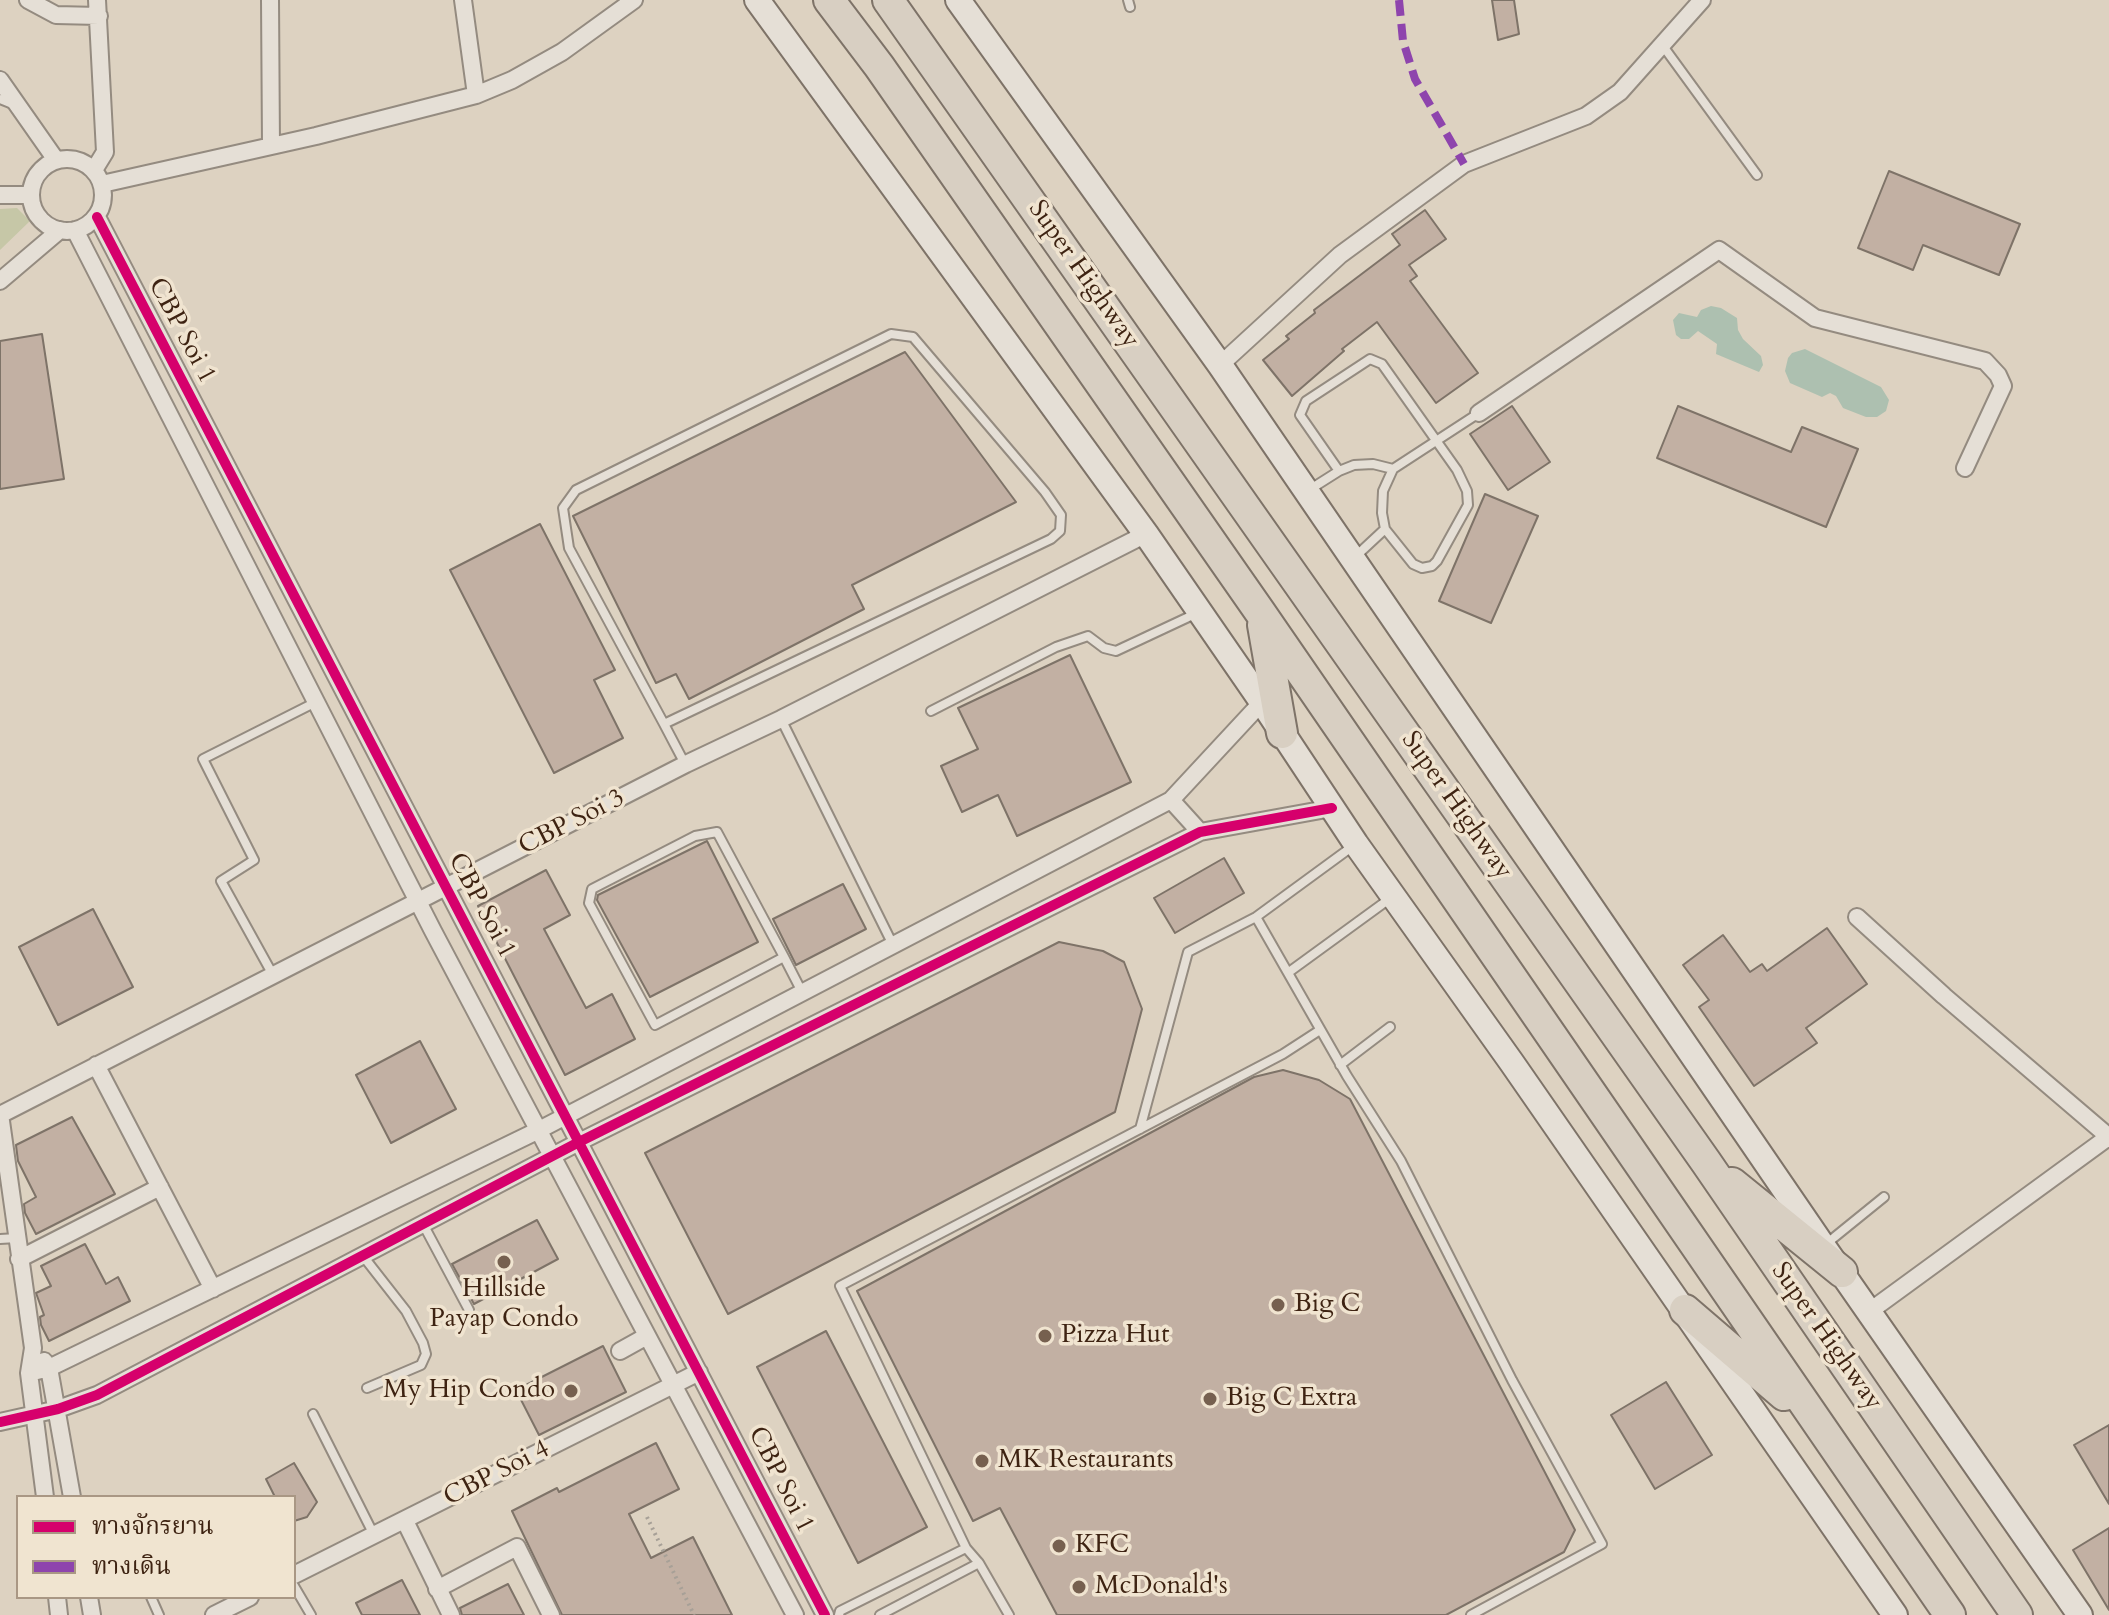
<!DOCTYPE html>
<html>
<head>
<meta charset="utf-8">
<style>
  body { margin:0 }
  #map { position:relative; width:2109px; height:1615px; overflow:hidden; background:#ddd2c1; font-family:Cardo,"Noto Serif Thai",serif }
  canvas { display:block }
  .legend { position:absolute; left:16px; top:1495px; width:280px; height:104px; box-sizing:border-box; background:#f0e4d0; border:2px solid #a99784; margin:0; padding:10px 14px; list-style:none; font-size:24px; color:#3e2312 }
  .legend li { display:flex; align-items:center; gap:16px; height:40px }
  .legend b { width:40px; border:2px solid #a99784 }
</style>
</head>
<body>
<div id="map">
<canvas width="2109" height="1615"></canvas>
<ul class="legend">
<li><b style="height:10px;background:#d6006c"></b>ทางจักรยาน</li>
<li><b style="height:10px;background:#8e44ad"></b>ทางเดิน</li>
</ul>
</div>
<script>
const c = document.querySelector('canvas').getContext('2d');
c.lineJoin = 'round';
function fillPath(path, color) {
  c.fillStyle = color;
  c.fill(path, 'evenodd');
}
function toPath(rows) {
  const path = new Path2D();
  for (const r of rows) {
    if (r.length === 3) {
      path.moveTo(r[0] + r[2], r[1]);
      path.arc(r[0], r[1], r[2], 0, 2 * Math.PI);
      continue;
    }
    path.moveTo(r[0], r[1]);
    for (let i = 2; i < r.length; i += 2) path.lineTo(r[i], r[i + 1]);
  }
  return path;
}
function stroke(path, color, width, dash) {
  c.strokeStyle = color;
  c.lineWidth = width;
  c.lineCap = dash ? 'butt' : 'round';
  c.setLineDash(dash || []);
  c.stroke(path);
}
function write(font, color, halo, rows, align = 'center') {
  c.font = font + ' Cardo,serif';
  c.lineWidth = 7;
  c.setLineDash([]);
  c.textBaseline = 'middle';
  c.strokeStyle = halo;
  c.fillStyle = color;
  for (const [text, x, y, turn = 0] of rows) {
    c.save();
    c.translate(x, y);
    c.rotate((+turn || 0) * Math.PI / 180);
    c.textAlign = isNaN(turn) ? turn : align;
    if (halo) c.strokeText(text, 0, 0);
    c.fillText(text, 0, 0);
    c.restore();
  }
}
const green = toPath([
  [17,208,30,221,0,250,0,209]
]);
const water = toPath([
  [1711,306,1721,308,1737,318,1738,330,1743,339,1761,356,1763,365,1759,372,1716,354,1717,344,1698,331,1689,339,1681,339,1676,335,1673,320,1679,313,1697,317,1701,310],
  [1805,349,1881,387,1889,400,1886,411,1877,417,1866,417,1843,408,1836,396,1830,393,1822,397,1790,383,1785,371,1788,358,1792,353]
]);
const building = toPath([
  [1492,0,1514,0,1519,34,1498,40,1492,0],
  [1889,171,2020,224,1999,275,1923,245,1913,270,1858,248,1889,171],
  [1425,210,1446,239,1409,265,1417,276,1410,281,1478,373,1436,403,1377,322,1342,349,1344,351,1292,396,1263,360,1289,339,1286,336,1315,313,1314,310,1400,245,1392,234,1425,210],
  [42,334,64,479,0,489,0,341,42,334],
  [905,352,1016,502,852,585,864,609,689,699,676,674,656,683,573,516,905,352],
  [1512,406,1550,462,1508,490,1470,434,1512,406],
  [1678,406,1791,452,1802,427,1858,449,1826,527,1657,458,1678,406],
  [1485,494,1538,516,1491,623,1439,601,1485,494],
  [540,524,615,670,594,680,623,738,554,773,450,570,540,524],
  [1070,655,1131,782,1017,836,998,795,962,812,941,766,978,749,958,708,1070,655],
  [707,841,758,942,650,997,597,900,598,895,707,841],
  [1224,858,1244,893,1175,933,1154,898,1224,858],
  [546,870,570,915,544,929,586,1008,612,994,635,1039,565,1075,478,906,546,870],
  [843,884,866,929,796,965,773,919,843,884],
  [93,909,133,987,58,1025,19,947,93,909],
  [1827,928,1867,984,1806,1028,1817,1043,1754,1086,1699,1007,1709,1000,1683,965,1723,935,1750,972,1762,964,1767,971,1827,928],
  [1059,942,1103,951,1124,962,1142,1009,1115,1112,728,1314,645,1153,1059,942],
  [420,1041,456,1109,391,1143,356,1075,420,1041],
  [1283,1070,1319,1080,1350,1099,1575,1530,1564,1552,1446,1615,1057,1615,1000,1508,973,1521,857,1291,1254,1077,1283,1070],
  [72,1117,115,1194,36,1234,25,1213,24,1204,36,1197,18,1161,16,1145,72,1117],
  [537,1220,558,1259,474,1304,452,1264,537,1220],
  [85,1244,106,1284,118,1277,130,1301,49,1341,41,1325,40,1317,44,1315,36,1293,51,1286,41,1266,85,1244],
  [826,1331,927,1527,858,1563,757,1367,826,1331],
  [603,1346,626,1392,539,1435,516,1390,603,1346],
  [1666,1382,1712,1455,1655,1489,1611,1415,1666,1382],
  [2109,1425,2109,1504,2074,1445,2109,1425],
  [656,1443,679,1489,629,1514,651,1558,693,1537,732,1615,562,1615,512,1511,557,1488,559,1492,656,1443],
  [294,1463,317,1502,307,1517,294,1521,294,1497,275,1497,266,1479,294,1463],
  [2109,1528,2109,1610,2073,1550,2109,1528],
  [402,1580,420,1615,362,1615,356,1603,402,1580],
  [508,1584,524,1615,462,1615,460,1608,508,1584]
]);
const path = toPath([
  [647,1517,694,1615]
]);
const lane = toPath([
  [1128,0,1130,7],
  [1663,46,1757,175],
  [0,99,15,105],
  [1393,469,1479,413],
  [1309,490,1339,471,1354,465,1373,464,1393,469,1383,491,1382,513,1385,529,1413,564,1422,568,1432,566,1437,561,1468,505,1467,491,1457,470,1382,364,1370,359,1306,401,1300,415,1339,471],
  [1356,556,1385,529],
  [931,711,1056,647,1088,636,1104,648,1116,651,1195,614],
  [781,719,893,945],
  [664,724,1051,539,1060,531,1061,515,1045,492,913,337,891,334,576,490,563,508,569,548,664,724,685,764],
  [1256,917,1347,1076,1401,1161,1512,1380,1602,1544,1471,1615],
  [784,957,655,1025,589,903,592,889,695,836,717,832,784,957,802,992],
  [1289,972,1392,897],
  [273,975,221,881,254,860,203,759,316,702],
  [1340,1065,1390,1027],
  [1140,1129,1188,952,1256,917,1353,846],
  [423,1224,469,1310],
  [0,1239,17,1238],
  [1826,1244,1884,1197],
  [363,1256,406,1311,423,1343,426,1354,421,1365,367,1388],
  [313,1414,374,1535],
  [294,1586,311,1615],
  [151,1597,159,1615],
  [839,1615,840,1611,966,1548],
  [880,1615,979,1563],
  [1009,1615,979,1563,966,1548,840,1286,1283,1054,1320,1030]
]);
const street = toPath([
  [28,0,56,15,99,16],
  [270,0,271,145],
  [463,0,476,95],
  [0,80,56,160],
  [67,195,36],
  [94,170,105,152,97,0],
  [102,184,316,136,476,95,512,80,562,52,634,0],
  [0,195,30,195],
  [97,217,825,1615],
  [75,230,433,931,795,1615],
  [0,281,60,230],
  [1220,365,1340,255,1464,164,1586,116,1620,92,1702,0],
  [1479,413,1719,250,1815,318,1985,361,1998,375,2003,386,1965,468],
  [1171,800,1200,832],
  [1857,917,1944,996,2109,1137],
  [96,1065,213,1289],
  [0,1114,33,1348,29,1373,45,1497],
  [0,1115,686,764,781,719,1146,534],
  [19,1259,160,1187],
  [1870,1311,2107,1138,2109,1139],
  [620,1351,647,1336],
  [44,1361,49,1368,72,1497],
  [29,1373,49,1368,539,1130,1171,800,1262,702],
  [0,1422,58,1409,97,1395,579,1142,1200,832,1332,808],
  [405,1521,451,1615],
  [294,1575,699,1372],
  [437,1589,517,1547,551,1615],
  [57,1597,59,1615],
  [89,1597,92,1615],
  [214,1615,250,1597]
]);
const secondary = toPath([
  [757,0,1146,534,1262,702,1356,844,1512,1063,1895,1615],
  [958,0,1220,365,1823,1246,2080,1615]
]);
const highway = toPath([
  [829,0,879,66,1260,612,1950,1615],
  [888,0,1706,1162,2017,1615],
  [1263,625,1282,733],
  [1732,1183,1842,1272],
  [1685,1310,1784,1395]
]);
const quiet = toPath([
  [1399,0,1403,41,1415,79,1464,164]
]);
const cycleway = toPath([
  [97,217,825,1615],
  [0,1422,58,1409,97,1395,579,1142,1200,832,1332,808]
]);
const markers = [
  [504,1262,8,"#76604f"],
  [1278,1305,8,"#76604f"],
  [1045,1336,8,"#76604f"],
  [571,1391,8,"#76604f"],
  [1210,1399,8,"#76604f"],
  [982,1461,8,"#76604f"],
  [1059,1546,8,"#76604f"],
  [1079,1587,8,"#76604f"]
];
const streetNames = [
  ["Super Highway",1083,275,55],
  ["CBP Soi 1",181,331,62],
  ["Super Highway",1456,806,55],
  ["CBP Soi 3",572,823,-27],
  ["CBP Soi 1",481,906,62],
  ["Super Highway",1826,1337,55],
  ["CBP Soi 4",497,1474,-27],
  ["CBP Soi 1",780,1480,63]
];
const poiNames = [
  ["Hillside",504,1290,"center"],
  ["Payap Condo",504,1320,"center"],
  ["Big C",1294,1305],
  ["Pizza Hut",1061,1336],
  ["My Hip Condo",555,1391,"right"],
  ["Big C Extra",1226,1399],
  ["MK Restaurants",998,1461],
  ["KFC",1075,1546],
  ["McDonald's",1095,1587]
];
fillPath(green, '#c6c7a7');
fillPath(water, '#adc0b0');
fillPath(building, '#c2b0a3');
stroke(building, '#7e7368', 2);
stroke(lane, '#948b80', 12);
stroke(street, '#948b80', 20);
stroke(secondary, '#7e7368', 28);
stroke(highway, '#7e7368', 34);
stroke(path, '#a7a097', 4, [2, 4]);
stroke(lane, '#e5dfd6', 8);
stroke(street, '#e5dfd6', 16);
stroke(secondary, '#e5dfd6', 24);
stroke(highway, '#d8cfc2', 30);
stroke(quiet, '#8e44ad', 8, [16, 8]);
stroke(cycleway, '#d6006c', 10);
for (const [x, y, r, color] of markers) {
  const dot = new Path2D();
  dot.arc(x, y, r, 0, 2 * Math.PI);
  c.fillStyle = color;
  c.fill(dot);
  stroke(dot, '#f0e4d0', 3);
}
write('26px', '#3e2312', '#f0e4d0', streetNames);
write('26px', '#3e2312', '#f0e4d0', poiNames, 'left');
</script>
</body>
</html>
